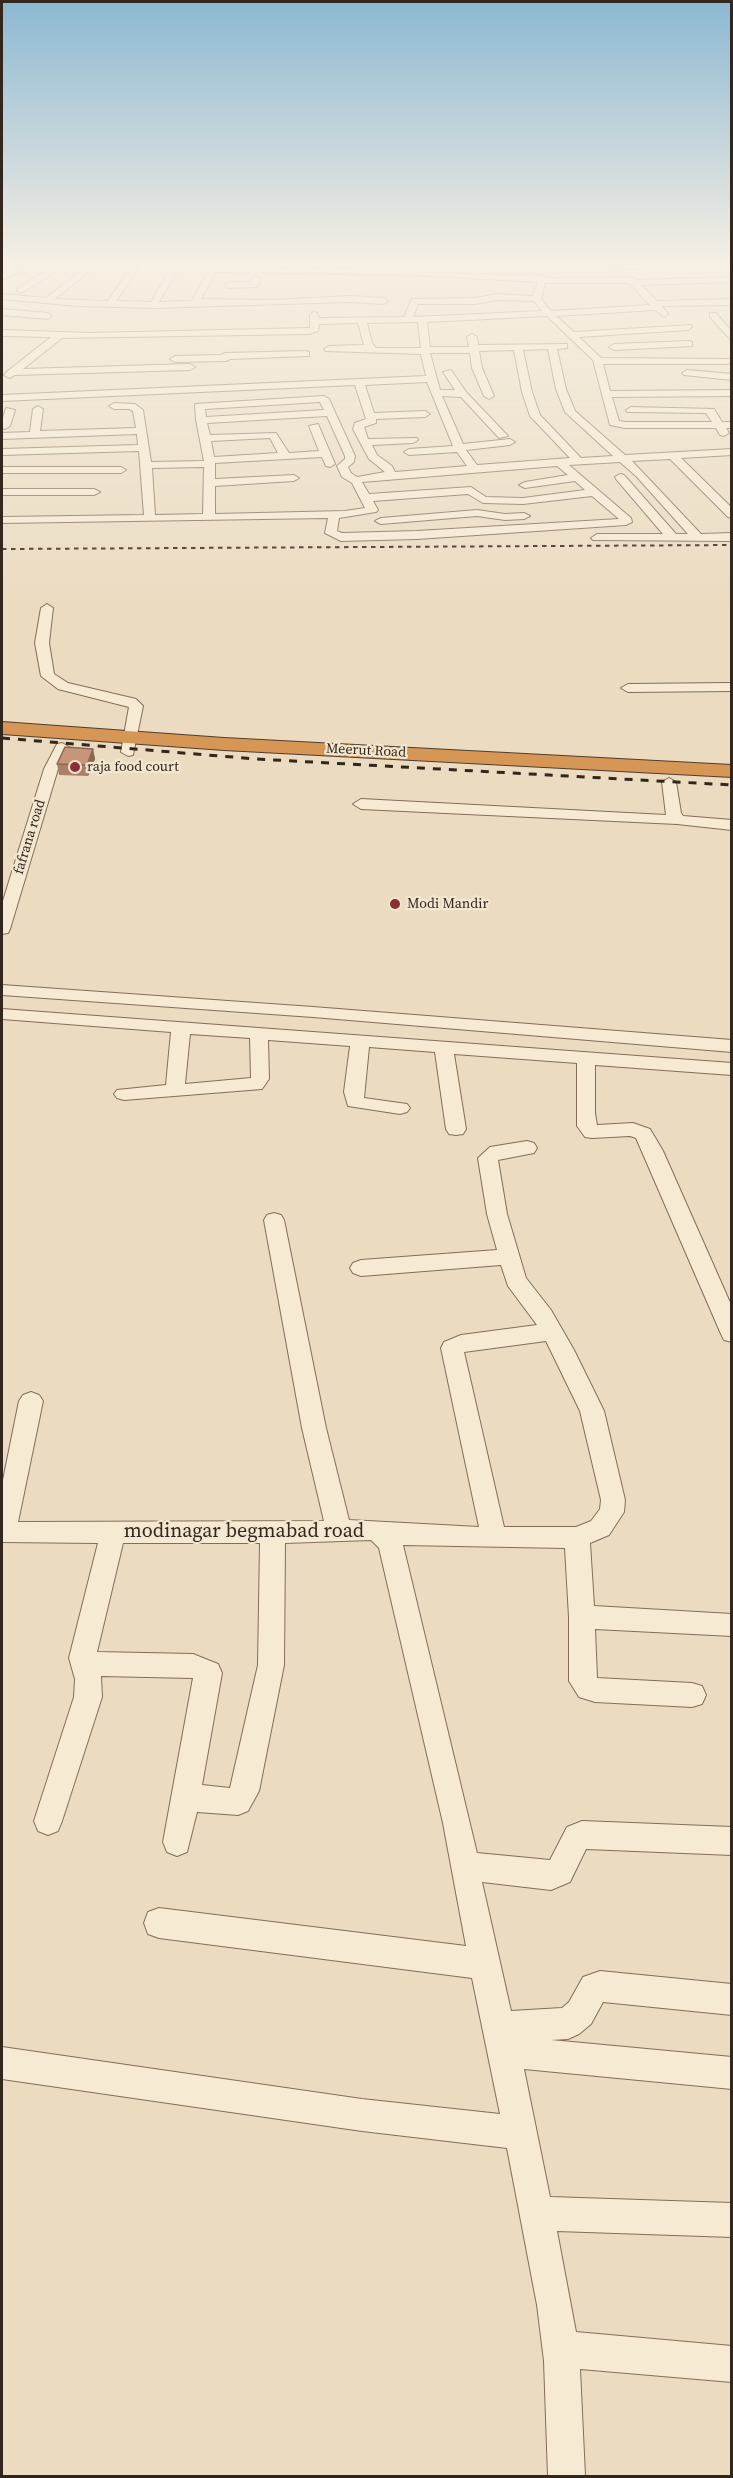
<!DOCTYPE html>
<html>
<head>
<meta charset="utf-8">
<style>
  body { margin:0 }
  #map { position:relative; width:733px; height:2478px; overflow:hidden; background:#ebdcc1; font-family:"Source Serif 4",serif }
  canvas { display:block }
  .frame { position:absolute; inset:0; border:3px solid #33271d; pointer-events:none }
</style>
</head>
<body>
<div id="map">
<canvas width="733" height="2478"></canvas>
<div class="frame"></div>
</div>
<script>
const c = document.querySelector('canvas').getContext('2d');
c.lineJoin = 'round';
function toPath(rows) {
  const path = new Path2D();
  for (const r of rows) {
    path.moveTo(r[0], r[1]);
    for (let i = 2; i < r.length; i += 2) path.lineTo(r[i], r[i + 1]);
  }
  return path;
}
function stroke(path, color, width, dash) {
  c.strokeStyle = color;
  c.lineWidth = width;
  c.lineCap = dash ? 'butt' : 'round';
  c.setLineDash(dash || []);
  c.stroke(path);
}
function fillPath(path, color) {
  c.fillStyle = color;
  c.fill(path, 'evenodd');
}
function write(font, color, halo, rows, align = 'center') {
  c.font = font + ' "Source Serif 4",serif';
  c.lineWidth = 4.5;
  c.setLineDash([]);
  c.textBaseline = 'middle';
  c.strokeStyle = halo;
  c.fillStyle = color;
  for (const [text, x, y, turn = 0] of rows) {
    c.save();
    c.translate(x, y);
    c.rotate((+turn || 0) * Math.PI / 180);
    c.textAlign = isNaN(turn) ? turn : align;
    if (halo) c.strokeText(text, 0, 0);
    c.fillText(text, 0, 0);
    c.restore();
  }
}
const minor = toPath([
  [24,263,100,263,55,299,78,300,108,301,134,263,142,263,116,301,151,302,174,263,182,263,159,302,192,301,213,263,221,263,219,267,409,270,410,263,418,263,419,272,544,276,548,278,631,277,636,280,732,277,732,282,641,285,657,301,732,299,732,305,662,306,668,314,664,317,655,310,556,316,574,332,691,325,692,327,688,330,579,337,601,358,730,359,730,363,727,364,603,364,610,391,732,390,732,396,612,397,619,421,625,422,712,422,706,413,627,412,626,410,631,407,714,409,722,422,732,422,732,428,726,428,729,433,724,436,720,435,716,428,625,428,610,425,593,360,547,316,427,322,430,347,469,347,467,337,472,334,477,337,478,345,567,344,567,348,557,349,566,389,575,411,625,455,732,449,732,455,681,458,732,508,732,518,728,517,670,459,632,461,701,534,732,533,732,541,593,540,591,538,597,534,663,534,616,479,615,477,620,474,624,475,676,534,688,534,637,477,620,462,569,465,631,518,632,522,626,525,417,539,341,541,325,533,328,518,2,523,2,517,144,515,139,451,2,455,2,449,138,445,137,434,2,439,2,433,30,432,33,409,38,406,43,409,40,431,136,428,133,411,129,409,114,409,109,406,114,403,135,404,143,410,151,462,204,461,196,420,195,404,324,396,329,399,355,456,354,462,348,467,351,473,357,477,385,472,369,459,353,429,355,423,366,419,355,385,2,401,2,395,426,376,421,354,326,351,324,349,329,346,364,345,358,323,319,324,318,331,309,334,62,338,23,369,190,364,195,367,190,370,15,375,9,378,4,375,9,370,51,337,2,336,2,330,90,333,308,328,310,328,310,315,314,312,317,313,319,318,404,317,412,299,476,298,497,294,533,296,538,282,414,275,216,272,201,299,275,300,349,296,384,298,388,301,384,304,349,302,153,308,78,306,2,299,2,294,46,298,84,268,63,268,21,293,17,290,18,288,52,267,29,266,2,280,2,275,24,263],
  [545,283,629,283,650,305,551,311,541,299,545,283],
  [497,300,534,301,542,311,413,317,418,304,476,304,497,300],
  [418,322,421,348,376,348,372,343,367,323,418,322],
  [548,349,556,389,565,412,613,456,581,458,540,415,532,392,523,350,548,349],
  [514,350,522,392,530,416,570,458,477,465,466,450,510,445,515,442,510,439,463,444,442,396,461,397,499,438,508,436,466,392,451,370,443,372,455,390,440,390,430,353,470,353,472,368,484,396,489,399,494,396,482,368,479,351,514,350],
  [427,382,453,446,409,449,404,452,409,455,457,452,467,466,395,472,392,466,377,455,372,445,413,443,418,440,417,438,368,439,364,427,376,423,376,419,425,417,430,414,425,411,374,413,365,385,427,382],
  [320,402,324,410,206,417,205,409,320,402],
  [327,416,345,456,345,459,337,466,342,477,352,483,365,508,345,511,215,514,215,486,294,481,299,478,294,475,215,479,215,463,322,457,326,466,330,467,335,464,318,424,309,426,319,451,289,453,276,433,210,435,207,423,327,416],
  [270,438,278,453,214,457,211,441,270,438],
  [557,466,568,475,525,482,519,485,525,488,575,481,585,490,523,498,486,497,471,487,369,494,362,482,557,466],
  [204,467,203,514,155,515,152,468,204,467],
  [468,494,483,503,523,504,592,496,619,519,417,531,342,533,337,531,339,518,376,512,378,510,373,501,468,494],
  [680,263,732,263,732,265,608,270,604,268,608,266,680,263],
  [254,276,261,278,257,287,228,288,224,285,228,282,251,282,254,276],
  [2,309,48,313,52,316,48,319,2,315,2,309],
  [710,313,716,313,732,332,732,341,710,317,710,313],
  [689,341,692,342,692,346,614,350,609,347,614,344,689,341],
  [306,351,309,352,309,356,230,359,226,361,175,362,170,359,175,356,221,355,225,353,306,351],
  [687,370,732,374,732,380,684,375,682,373,687,370],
  [6,408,15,410,10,426,5,429,2,428,2,421,6,408],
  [2,467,121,467,126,470,121,473,2,473,2,467],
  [2,489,94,489,100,492,94,495,2,495,2,489],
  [477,510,505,514,524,513,530,516,524,519,505,520,477,516,381,524,375,521,381,518,477,510],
  [47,604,53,608,49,643,54,674,68,683,136,699,143,706,133,755,128,756,121,752,129,707,58,689,41,676,35,643,41,608,47,604],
  [732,683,732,691,628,692,621,688,628,684,732,683],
  [62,743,69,747,58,769,10,929,8,933,2,934,2,904,44,769,57,744,62,743],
  [669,778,676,782,681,813,683,816,732,820,732,830,677,824,361,809,353,804,361,799,666,815,662,782,669,778],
  [2,985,313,1007,732,1040,732,1052,313,1017,2,995,2,985],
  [2,1009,732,1063,732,1075,595,1065,595,1113,597,1125,633,1123,650,1129,653,1134,663,1151,732,1307,732,1342,724,1340,721,1334,636,1138,630,1136,592,1138,585,1137,577,1126,577,1063,454,1054,466,1129,463,1134,456,1135,449,1134,446,1129,435,1052,369,1047,364,1098,407,1104,410,1108,407,1112,400,1114,348,1106,344,1092,350,1046,268,1040,269,1079,262,1089,124,1100,117,1098,114,1094,117,1090,166,1085,171,1032,2,1019,2,1009],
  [190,1034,250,1038,251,1078,185,1084,190,1034],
  [527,1141,534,1143,537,1148,534,1153,498,1160,507,1214,526,1278,551,1310,574,1350,604,1411,625,1500,624,1512,609,1535,590,1543,594,1606,732,1614,732,1636,595,1629,597,1678,692,1683,702,1686,706,1695,702,1704,692,1707,595,1702,579,1697,569,1681,569,1617,565,1548,403,1545,477,1853,550,1860,567,1827,582,1821,732,1827,732,1855,586,1849,570,1882,551,1890,482,1882,511,2011,562,2008,569,2002,583,1977,600,1971,732,1984,732,2015,603,2002,591,2024,579,2034,568,2039,551,2040,732,2057,732,2089,524,2069,550,2197,732,2203,732,2237,557,2231,576,2332,732,2346,732,2382,580,2369,585,2476,548,2476,544,2361,537,2305,507,2148,362,2131,2,2079,2,2047,362,2099,500,2114,472,1978,159,1938,148,1934,144,1923,148,1912,159,1908,466,1946,443,1823,379,1548,371,1540,285,1543,284,1665,259,1791,248,1811,238,1815,197,1812,187,1852,177,1856,167,1852,163,1842,193,1678,101,1676,102,1697,62,1821,58,1831,48,1835,38,1831,34,1821,74,1697,75,1679,69,1658,98,1543,2,1542,2,1485,19,1401,23,1395,31,1392,39,1395,43,1401,18,1522,324,1521,302,1428,264,1220,267,1215,274,1213,281,1215,284,1220,326,1428,349,1520,479,1527,441,1348,444,1342,461,1335,537,1325,508,1286,501,1265,361,1276,353,1273,350,1268,353,1263,361,1260,497,1250,487,1214,478,1158,490,1147,527,1141],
  [546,1341,580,1411,601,1500,600,1509,591,1521,576,1527,504,1527,464,1352,546,1341],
  [123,1543,260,1543,258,1665,230,1788,202,1785,222,1673,218,1664,193,1654,97,1652,123,1543]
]);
const highway = toPath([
  [2,722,224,738,732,765,732,777,224,750,2,734,2,722]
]);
const railFar1 = toPath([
  [2,549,732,545]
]);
const rail = toPath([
  [2,738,256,759,732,785]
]);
const wall = toPath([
  [93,749,95,759,88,776,59,775,57,764]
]);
const shadedWall = toPath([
  [93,749,95,759,88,776,87,765]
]);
const building = toPath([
  [65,747,93,749,87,765,57,764,65,747]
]);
const markers = [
  [75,767,6,"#8e2d33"],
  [395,904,6,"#8e2d33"]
];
const farStreetnames = [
  ["Meerut Road",366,751,3],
  ["fafrana road",30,837,-73]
];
const farPoinames = [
  ["raja food court",87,767],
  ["Modi Mandir",407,904]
];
const nearStreetnames = [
  ["modinagar begmabad road",244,1532]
];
stroke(minor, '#836d5a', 2);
stroke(highway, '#513c2e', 2);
fillPath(minor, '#f6ead3');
fillPath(highway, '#d69655');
stroke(railFar1, '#33271d', 2, [4.5, 4.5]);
stroke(rail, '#33271d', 3, [8, 8]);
fillPath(wall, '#ab8068');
fillPath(shadedWall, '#8b6855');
fillPath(building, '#c79579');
stroke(building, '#8b6855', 1.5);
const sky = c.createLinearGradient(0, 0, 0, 610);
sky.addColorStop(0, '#8cb8d3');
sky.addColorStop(0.43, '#f6efe3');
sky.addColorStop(1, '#f6efe300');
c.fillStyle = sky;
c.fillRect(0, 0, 733, 610);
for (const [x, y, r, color] of markers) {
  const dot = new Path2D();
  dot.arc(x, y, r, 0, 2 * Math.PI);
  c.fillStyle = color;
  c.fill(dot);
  stroke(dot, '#f3e7d0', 2);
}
write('14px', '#33271d', '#f3e7d0', farStreetnames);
write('14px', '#33271d', '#f3e7d0', farPoinames, 'left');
write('20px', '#33271d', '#f3e7d0', nearStreetnames);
</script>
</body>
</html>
